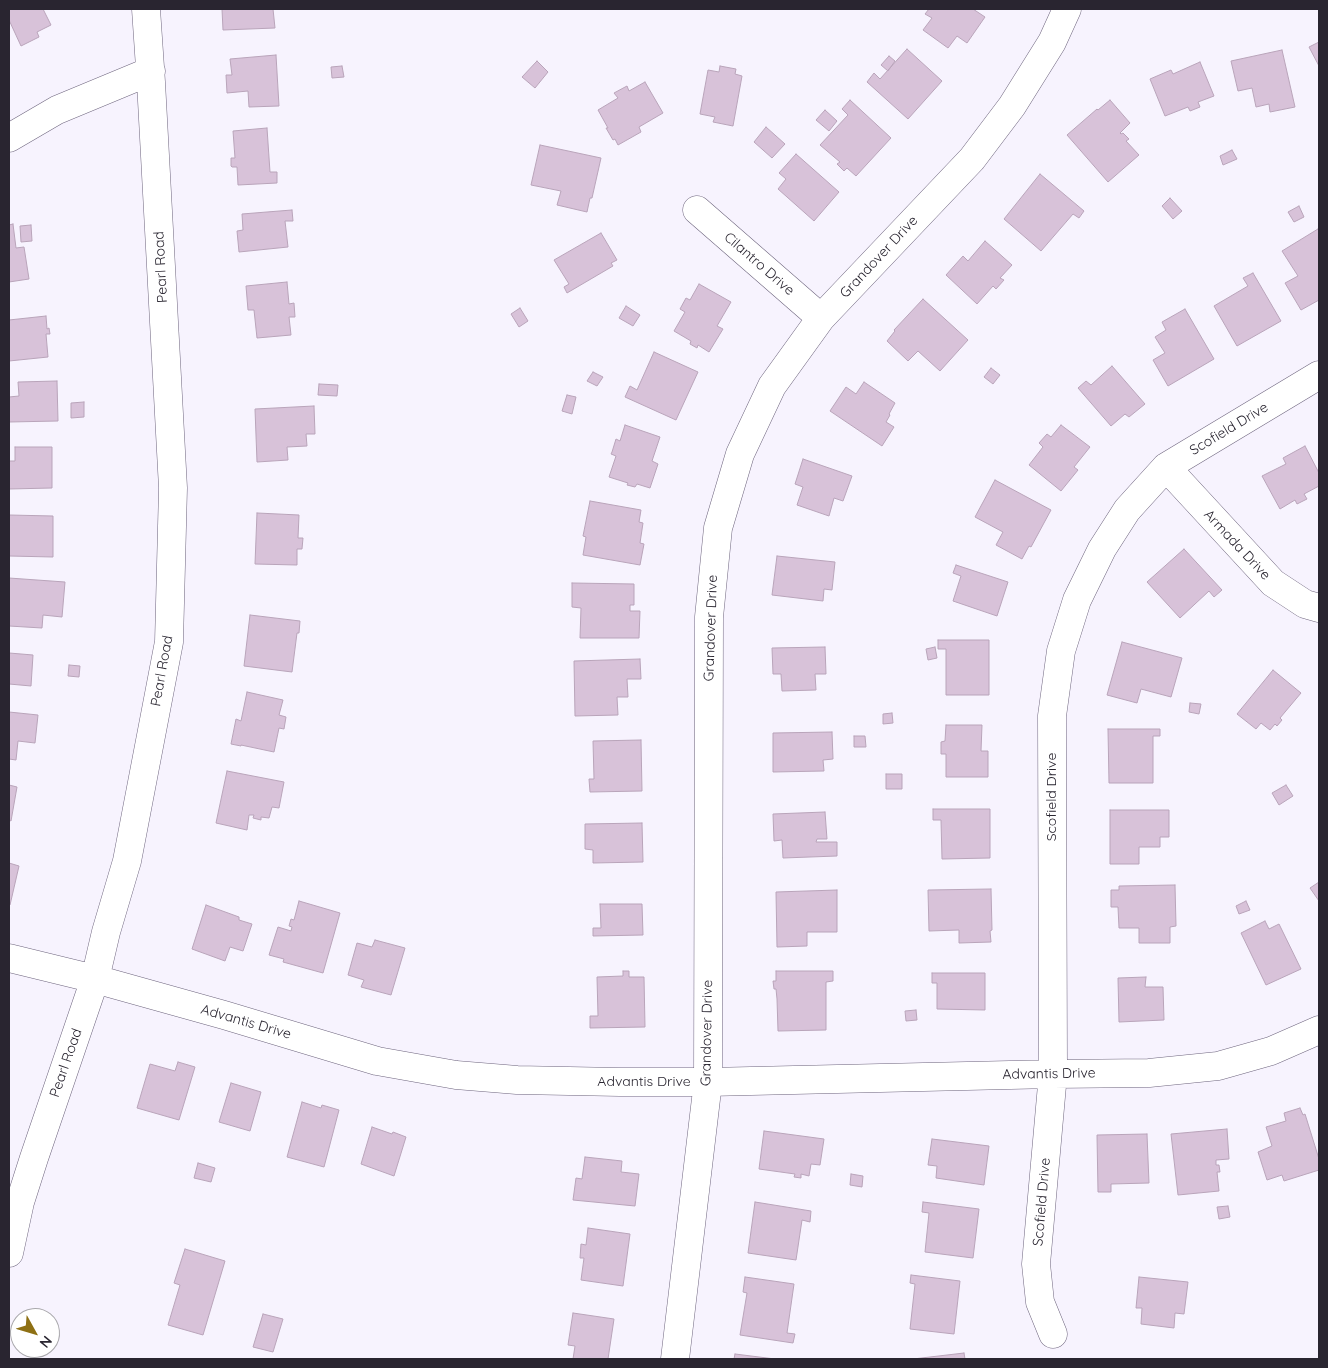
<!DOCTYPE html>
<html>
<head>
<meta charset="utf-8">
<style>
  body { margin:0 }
  #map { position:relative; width:1328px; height:1368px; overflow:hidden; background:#f7f3fe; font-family:Quicksand,sans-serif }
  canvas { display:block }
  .frame { position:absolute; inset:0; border:10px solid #292530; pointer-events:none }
  .north { position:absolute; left:10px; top:1308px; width:50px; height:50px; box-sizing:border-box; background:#fff; border:1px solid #a9a8ac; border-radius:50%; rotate:129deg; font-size:14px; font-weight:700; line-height:20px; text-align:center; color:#292530 }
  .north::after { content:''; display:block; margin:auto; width:18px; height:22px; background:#8e7014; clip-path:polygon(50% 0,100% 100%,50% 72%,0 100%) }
</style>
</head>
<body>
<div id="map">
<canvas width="1328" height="1368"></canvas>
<div class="frame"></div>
<div class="north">N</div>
</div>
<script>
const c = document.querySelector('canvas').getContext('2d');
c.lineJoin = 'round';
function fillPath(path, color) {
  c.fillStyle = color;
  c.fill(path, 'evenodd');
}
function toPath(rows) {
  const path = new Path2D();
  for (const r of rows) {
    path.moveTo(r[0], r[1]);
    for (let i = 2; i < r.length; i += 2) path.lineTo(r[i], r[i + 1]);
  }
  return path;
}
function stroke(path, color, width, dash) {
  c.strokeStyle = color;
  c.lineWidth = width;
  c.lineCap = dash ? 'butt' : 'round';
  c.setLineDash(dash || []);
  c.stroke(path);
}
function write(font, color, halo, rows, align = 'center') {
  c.font = font + ' Quicksand,sans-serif';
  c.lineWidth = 4.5;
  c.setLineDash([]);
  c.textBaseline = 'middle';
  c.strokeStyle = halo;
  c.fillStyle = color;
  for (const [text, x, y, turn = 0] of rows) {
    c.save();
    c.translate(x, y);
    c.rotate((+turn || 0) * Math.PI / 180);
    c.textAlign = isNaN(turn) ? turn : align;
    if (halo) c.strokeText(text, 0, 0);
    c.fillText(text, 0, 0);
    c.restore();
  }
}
const building = toPath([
  [9,9,43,9,51,25,37,32,39,37,21,46,9,20,9,9],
  [222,9,273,9,275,28,223,30,222,9],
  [929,9,973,9,985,17,967,43,957,36,948,48,923,30,932,18,925,14,929,9],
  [1319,42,1319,66,1309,47,1319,42],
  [907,49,942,81,908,119,867,82,874,73,880,79,907,49],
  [1282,50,1295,107,1270,112,1269,104,1256,107,1252,88,1238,91,1231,61,1282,50],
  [276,55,279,106,249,107,248,91,227,93,226,75,232,75,230,59,276,55],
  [889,56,895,61,888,71,881,65,889,56],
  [537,61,548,72,535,88,522,77,537,61],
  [1200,62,1214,96,1198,102,1200,107,1190,111,1188,107,1165,116,1150,79,1171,70,1173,74,1200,62],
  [342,66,344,77,332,78,331,67,342,66],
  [720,66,736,69,735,74,742,76,733,126,713,122,715,117,700,114,708,70,719,72,720,66],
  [645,82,663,113,639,127,641,132,618,145,615,139,613,140,606,128,608,128,598,110,618,98,614,93,627,86,629,91,645,82],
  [850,100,891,138,856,176,847,168,844,171,837,164,840,162,820,145,848,115,842,109,850,100],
  [1110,100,1130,123,1120,133,1121,134,1123,133,1129,139,1126,141,1139,155,1108,182,1067,135,1097,109,1098,110,1110,100],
  [825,110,837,121,829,131,816,120,825,110],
  [766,127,785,144,772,158,754,142,766,127],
  [267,128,270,172,277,172,277,183,238,185,237,167,232,167,231,166,231,158,235,158,233,131,267,128],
  [540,145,601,158,592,198,590,198,587,212,557,205,561,191,531,185,540,145],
  [1232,150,1237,159,1223,165,1220,156,1232,150],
  [796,154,839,192,814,221,778,189,786,179,779,173,796,154],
  [1040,174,1084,211,1079,218,1073,214,1041,251,1004,219,1040,174],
  [1170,198,1182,211,1173,219,1162,206,1170,198],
  [1299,206,1304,217,1294,222,1288,212,1299,206],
  [292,210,293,221,285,221,288,247,239,252,237,231,243,230,242,214,292,210],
  [13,224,16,248,24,247,29,279,9,282,9,225,13,224],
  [31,225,32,241,21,242,20,226,31,225],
  [1318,229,1319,232,1319,300,1301,310,1285,283,1298,276,1282,251,1318,229],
  [601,233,617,260,611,263,613,266,567,293,564,287,569,284,554,260,601,233],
  [985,241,1012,265,1000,278,1004,280,996,289,993,286,977,304,946,275,963,256,968,261,985,241],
  [1253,273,1281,321,1237,346,1214,306,1248,286,1243,278,1253,273],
  [287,282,289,304,294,303,295,317,289,317,291,335,257,338,254,310,248,310,246,286,287,282],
  [699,284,731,302,717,326,723,329,709,352,698,345,697,348,690,344,691,341,674,331,685,312,680,309,686,298,690,300,699,284],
  [923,299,968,340,940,371,918,351,908,361,887,341,895,331,894,330,923,299],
  [626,306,640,315,633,326,619,318,626,306],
  [520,308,528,321,519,327,511,314,520,308],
  [1185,309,1214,359,1168,386,1153,360,1165,353,1155,337,1166,330,1162,322,1185,309],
  [46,316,47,329,49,328,50,334,46,334,48,357,9,361,9,320,46,316],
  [654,352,698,372,676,420,625,397,630,386,637,390,654,352],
  [1112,366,1145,404,1129,417,1125,414,1111,426,1078,388,1086,381,1091,385,1112,366],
  [991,368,1000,375,993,384,984,377,991,368],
  [593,372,603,377,597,386,587,381,593,372],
  [57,381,58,421,9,422,9,397,19,396,18,382,57,381],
  [864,382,895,403,889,414,890,415,886,422,894,427,882,446,830,411,846,387,856,394,864,382],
  [319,384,338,385,337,396,318,395,319,384],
  [567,395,576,397,572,414,562,411,567,395],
  [84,402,84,417,71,418,71,403,84,402],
  [314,406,315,434,306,434,307,446,287,447,288,460,257,462,255,409,314,406],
  [625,425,660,437,652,461,658,464,650,488,637,484,635,487,627,485,628,483,609,477,616,456,611,454,612,452,616,439,620,441,625,425],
  [1061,425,1090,447,1074,467,1078,470,1061,491,1029,465,1043,447,1039,443,1047,434,1051,437,1061,425],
  [1305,446,1319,473,1319,486,1304,494,1307,499,1297,504,1295,500,1280,509,1262,476,1286,464,1283,458,1305,446],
  [15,447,52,447,52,488,9,489,9,461,15,461,15,447],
  [803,459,852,476,843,501,834,498,829,516,797,505,803,487,795,484,803,459],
  [995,480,1051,510,1031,547,1029,546,1022,559,996,545,1003,532,975,517,995,480],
  [590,501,641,510,639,522,643,523,640,543,644,544,640,565,583,555,586,537,583,536,590,501],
  [257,513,299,515,298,538,303,538,302,549,297,549,297,565,255,564,257,513],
  [9,515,53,516,53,557,9,556,9,515],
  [1184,549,1222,590,1214,597,1209,591,1180,618,1147,582,1184,549],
  [777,556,835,562,832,590,824,589,823,601,772,595,777,556],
  [956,565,1008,582,997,616,953,601,961,576,953,573,956,565],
  [9,578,65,582,62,617,43,615,42,628,9,626,9,578],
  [572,583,634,584,634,605,630,605,630,611,640,611,639,638,580,638,581,608,572,607,572,583],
  [250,615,300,621,299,633,297,633,292,672,244,666,250,615],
  [938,640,989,640,989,695,946,695,946,649,938,649,938,640],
  [1122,642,1182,658,1171,697,1141,689,1137,703,1107,695,1122,642],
  [825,647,826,674,815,674,816,690,782,691,781,674,773,674,772,648,825,647],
  [935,647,937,658,928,660,926,649,935,647],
  [9,653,33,655,31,686,9,684,9,653],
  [640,659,641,679,627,679,628,697,617,697,618,715,575,716,574,661,640,659],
  [69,665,80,666,79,677,68,676,69,665],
  [1273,670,1301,693,1280,718,1282,720,1277,726,1275,724,1270,730,1261,723,1256,729,1237,714,1273,670],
  [247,692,283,700,279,715,286,717,284,729,279,728,274,752,241,745,241,746,231,744,236,719,241,721,247,692],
  [1190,703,1201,704,1199,714,1189,712,1190,703],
  [9,712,38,715,35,743,18,741,16,760,9,759,9,712],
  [892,713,893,723,883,724,883,714,892,713],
  [946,725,982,725,981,751,988,751,988,777,946,777,946,754,941,754,941,742,945,741,946,725],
  [1108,729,1160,729,1160,736,1153,736,1153,783,1109,783,1108,729],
  [832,732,833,759,823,760,824,771,773,772,773,733,832,732],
  [854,736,865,736,866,747,854,747,854,736],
  [641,740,642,791,590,792,589,779,594,779,593,741,641,740],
  [227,771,284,782,279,808,272,807,269,818,261,817,261,820,253,818,254,815,249,815,247,830,216,823,227,771],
  [886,774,902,774,902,789,886,789,886,774],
  [9,785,17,787,11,821,9,820,9,785],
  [1286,785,1293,796,1279,805,1272,793,1286,785],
  [933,809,990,809,990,858,942,859,941,820,933,820,933,809],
  [1110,810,1169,810,1169,837,1160,837,1160,847,1139,847,1139,864,1110,864,1110,810],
  [825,812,827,839,817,839,816,842,837,842,837,856,783,858,782,840,774,841,773,814,825,812],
  [642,823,643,862,593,863,593,850,585,849,585,824,642,823],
  [9,863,19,866,10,905,9,905,9,863],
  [1319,882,1319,901,1310,888,1319,882],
  [1175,885,1176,926,1170,927,1170,943,1139,943,1139,928,1119,928,1118,907,1111,907,1111,890,1119,890,1119,886,1175,885],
  [991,889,992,930,990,931,991,942,959,943,959,930,929,931,928,890,991,889],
  [837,890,837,932,807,932,807,946,777,947,776,892,837,890],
  [299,901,340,913,323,973,283,962,284,959,269,955,278,927,291,931,292,927,289,926,291,919,294,920,299,901],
  [1246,901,1250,910,1239,914,1236,906,1246,901],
  [600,904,642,904,643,935,593,936,593,928,601,928,600,904],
  [206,905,239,917,239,920,252,924,243,951,230,947,225,961,192,949,206,905],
  [1265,921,1269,929,1279,924,1301,969,1266,985,1241,933,1265,921],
  [375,940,405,948,391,995,361,987,364,980,348,975,357,943,372,947,375,940],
  [623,971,629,971,629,977,644,977,645,1027,590,1028,590,1016,598,1016,597,977,623,976,623,971],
  [776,971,833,971,833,981,826,982,826,1030,778,1031,777,999,776,989,774,989,773,981,776,981,776,971],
  [932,973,985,973,985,1010,937,1009,937,983,932,983,932,973],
  [1146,977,1145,987,1163,987,1164,1020,1119,1022,1118,978,1146,977],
  [916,1010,917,1020,906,1021,905,1011,916,1010],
  [178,1062,195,1067,179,1120,137,1108,150,1064,175,1071,178,1062],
  [231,1083,261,1092,250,1131,219,1122,231,1083],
  [302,1102,321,1108,322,1105,339,1110,324,1167,287,1157,302,1102],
  [1300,1108,1303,1115,1305,1114,1319,1159,1319,1170,1284,1181,1282,1175,1267,1180,1258,1152,1272,1146,1266,1127,1286,1121,1284,1113,1300,1108],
  [372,1127,392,1134,393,1132,406,1137,394,1176,361,1164,372,1127],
  [1227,1129,1229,1159,1216,1160,1216,1165,1219,1165,1220,1172,1217,1172,1219,1191,1178,1195,1171,1134,1227,1129],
  [764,1131,824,1139,820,1165,811,1164,809,1176,801,1174,801,1178,794,1177,795,1174,759,1169,764,1131],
  [1147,1134,1149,1183,1111,1184,1111,1192,1098,1192,1097,1135,1147,1134],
  [932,1139,989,1146,984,1185,936,1178,937,1166,928,1165,932,1139],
  [585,1157,622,1161,621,1172,639,1174,635,1206,573,1200,576,1178,582,1179,585,1157],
  [198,1163,215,1168,211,1182,194,1178,198,1163],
  [851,1174,863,1176,862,1187,850,1185,851,1174],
  [755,1202,811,1211,810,1222,802,1220,796,1260,748,1253,755,1202],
  [923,1202,979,1209,973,1258,925,1252,929,1213,922,1212,923,1202],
  [1228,1206,1230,1217,1219,1219,1217,1207,1228,1206],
  [588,1228,630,1234,623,1286,581,1280,584,1258,580,1258,581,1244,586,1245,588,1228],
  [185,1249,225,1261,203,1335,168,1325,180,1285,174,1283,185,1249],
  [911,1275,960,1281,954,1334,910,1329,915,1284,910,1283,911,1275],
  [745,1277,794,1284,787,1333,795,1334,793,1343,740,1335,747,1293,743,1292,745,1277],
  [1139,1277,1188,1282,1184,1314,1175,1313,1174,1328,1141,1324,1142,1308,1136,1308,1139,1277],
  [573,1313,614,1319,608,1359,573,1359,575,1346,568,1345,573,1313],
  [263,1314,283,1319,273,1352,253,1347,263,1314],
  [964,1353,965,1359,913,1359,964,1353],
  [735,1354,775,1359,734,1359,735,1354]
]);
const street = toPath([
  [9,138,57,110,151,71],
  [697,210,821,318],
  [1166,467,1273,583,1305,604,1319,608],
  [9,958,95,979,224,1015,377,1061,456,1075,517,1080,620,1082,708,1082,1053,1074,1149,1073,1218,1066,1271,1051,1319,1030],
  [9,1253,20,1202,34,1158,95,979,106,932,127,861,169,642,173,488,151,82,146,9],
  [1053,1334,1040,1302,1036,1264,1053,1074,1052,716,1061,651,1077,600,1102,549,1127,510,1166,467,1319,375],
  [675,1359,708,1082,709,617,718,528,740,454,772,386,821,318,972,159,1012,106,1052,42,1067,9]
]);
const streetNames = [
  ["Grandover Drive",879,257,-47],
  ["Cilantro Drive",759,264,41],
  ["Pearl Road",161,267,-93],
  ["Scofield Drive",1229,429,-31],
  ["Armada Drive",1237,545,47],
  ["Grandover Drive",711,628,-88],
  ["Pearl Road",162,671,-80],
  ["Scofield Drive",1052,797,-90],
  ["Advantis Drive",246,1022,16],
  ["Grandover Drive",707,1033,-89],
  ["Pearl Road",66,1063,-71],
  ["Advantis Drive",1049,1074,-1],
  ["Advantis Drive",644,1082],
  ["Scofield Drive",1042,1202,-85]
];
fillPath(building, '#d8c2d9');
stroke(building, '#b9a4ba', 1);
stroke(street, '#6e657e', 29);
stroke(street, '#fff', 28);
write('14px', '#292530', '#fff', streetNames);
</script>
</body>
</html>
